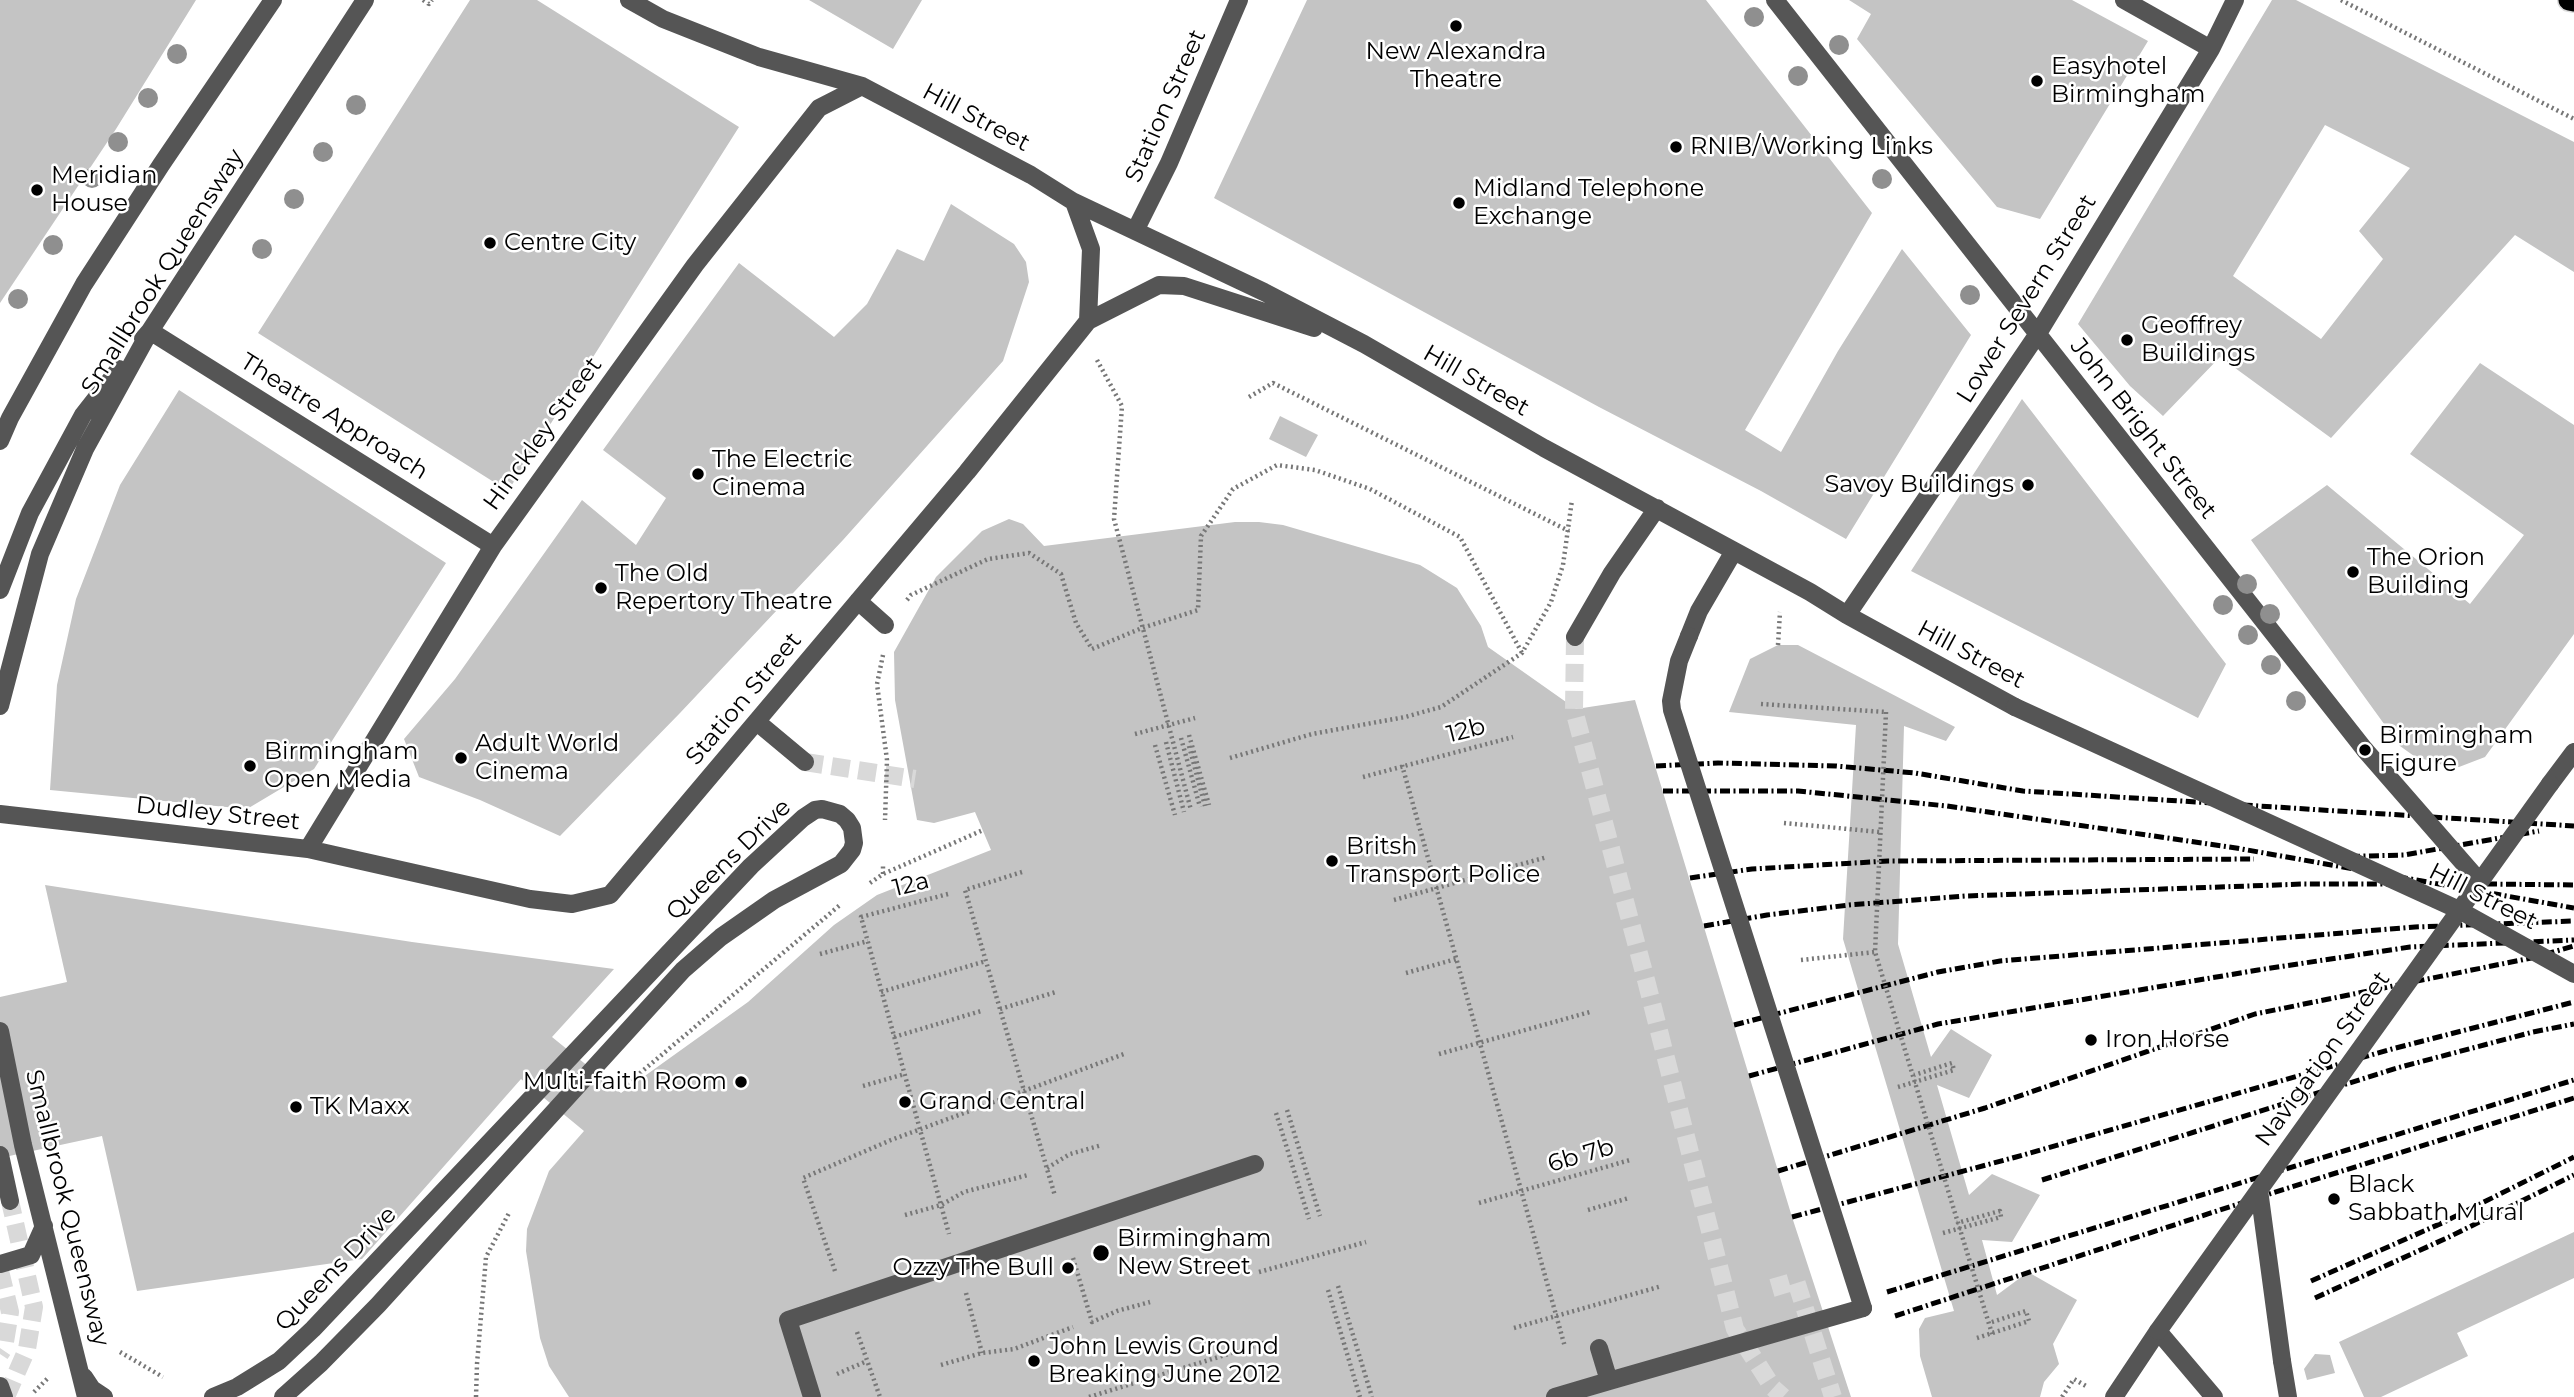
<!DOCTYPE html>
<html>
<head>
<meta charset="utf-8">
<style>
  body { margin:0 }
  canvas { display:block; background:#fff }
</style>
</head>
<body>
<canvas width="2574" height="1397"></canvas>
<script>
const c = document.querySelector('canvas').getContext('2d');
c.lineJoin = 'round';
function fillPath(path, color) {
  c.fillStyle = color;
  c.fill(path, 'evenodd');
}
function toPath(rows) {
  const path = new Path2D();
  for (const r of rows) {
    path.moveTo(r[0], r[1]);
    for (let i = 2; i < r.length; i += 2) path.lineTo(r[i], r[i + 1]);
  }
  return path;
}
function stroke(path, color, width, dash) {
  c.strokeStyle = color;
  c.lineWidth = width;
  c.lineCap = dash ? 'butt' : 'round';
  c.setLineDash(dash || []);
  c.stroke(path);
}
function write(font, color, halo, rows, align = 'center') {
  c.font = font + ' Montserrat,sans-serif';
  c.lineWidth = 5;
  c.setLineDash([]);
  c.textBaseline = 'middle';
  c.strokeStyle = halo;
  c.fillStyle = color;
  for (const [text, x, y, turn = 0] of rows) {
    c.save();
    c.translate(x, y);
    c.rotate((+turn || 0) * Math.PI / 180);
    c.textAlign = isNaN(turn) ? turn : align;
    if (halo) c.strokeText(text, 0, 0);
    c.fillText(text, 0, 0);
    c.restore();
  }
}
const building = toPath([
  [0,0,196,0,116,129,0,303],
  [470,0,537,0,739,127,508,491,258,333],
  [809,0,922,0,893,49],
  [1307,0,1706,0,1872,213,1745,430,1781,452,1838,351,1902,249,1971,335,1846,539,1761,491,1599,407,1214,198],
  [1849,0,2072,0,2148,41,2040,219,1997,207,1857,39,1871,14],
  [2272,0,2296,0,2574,142,2574,272,2515,235,2331,438,2220,357,2163,416,2130,386,2078,324],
  [2325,125,2410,168,2359,231,2383,259,2321,339,2233,276],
  [951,204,1014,244,1026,262,1029,282,1003,361,843,540,680,713,560,836,480,800,419,777,404,739,455,679,582,500,636,545,666,498,603,450,739,263,834,337,867,304,897,249,924,261],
  [2480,363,2574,425,2574,634,2485,757,2459,767,2446,766,2414,756,2400,746,2251,540,2327,485,2470,604,2524,535,2410,454],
  [179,390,446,563,314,769,247,809,50,790,57,685,76,599,120,485],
  [2022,399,2226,664,2198,718,1911,571],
  [1280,416,1318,435,1306,457,1269,439],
  [1009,519,1023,524,1044,546,1235,522,1259,522,1283,525,1420,565,1457,588,1481,626,1488,647,1576,709,1635,700,1792,1217,1851,1397,569,1397,549,1366,540,1338,526,1251,527,1229,549,1171,584,1131,521,1079,362,1259,137,1291,102,1136,0,1158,0,997,67,982,45,885,412,942,614,969,552,1037,621,1093,748,1002,834,925,877,895,991,850,975,812,934,823,917,820,895,700,894,652,936,577,982,531],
  [1778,645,1798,645,1955,727,1946,741,1904,726,1898,944,1931,1057,1951,1029,1992,1055,1969,1098,1937,1085,1969,1195,1992,1174,2040,1195,2012,1242,1982,1240,1997,1295,2028,1272,2077,1300,2053,1344,2059,1364,2044,1382,2040,1397,1932,1397,1920,1356,1919,1329,1925,1318,1954,1311,1843,939,1856,725,1729,712,1750,659],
  [2574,1232,2574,1278,2457,1333,2468,1356,2381,1397,2364,1397,2339,1342],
  [2315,1354,2330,1355,2335,1373,2307,1380,2304,1369]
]);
const minorTunnel = toPath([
  [1575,637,1574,710,1646,980,1735,1329,1773,1388,1783,1397],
  [805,762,915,779],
  [0,1271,10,1312,4,1348,0,1354],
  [1772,1288,1796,1281,1833,1397],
  [6,1397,27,1349,34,1307,10,1201]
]);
const path = toPath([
  [423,0,429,4,432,0],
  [2341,0,2574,119],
  [1097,360,1122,406,1114,519,1191,810],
  [1249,397,1273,383,1569,531],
  [907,600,911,595,988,559,1029,553,1061,574,1076,623,1092,649,1142,628,1198,610,1201,536,1233,489,1277,465,1315,470,1370,489,1460,537,1522,653],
  [1778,645,1780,612],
  [883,655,877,684,887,760,885,820],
  [1761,704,1886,712],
  [1135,734,1195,718],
  [1189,735,1209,805],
  [1181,738,1200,807],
  [1166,742,1184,812],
  [1155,745,1175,815],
  [1189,746,1205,806],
  [1230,758,1312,734,1405,717,1441,707,1522,653,1551,602,1563,565,1572,500],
  [1402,765,1565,1347],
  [1363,777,1513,737],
  [1784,823,1880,832],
  [1022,872,965,890,1055,1196],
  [883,874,883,864],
  [870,883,883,874,983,830],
  [948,894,861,917,949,1234],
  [1394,900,1547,857],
  [820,954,868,941],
  [1801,960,1875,952],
  [1406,973,1456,959],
  [881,992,986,961],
  [1000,1009,1056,992],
  [894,1037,981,1011],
  [1439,1054,1590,1012],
  [627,1084,840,905],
  [863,1086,905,1074],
  [1898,1087,1954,1070,1952,1063,1914,1075],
  [1287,1110,1320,1216],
  [1276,1113,1309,1219],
  [1047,1168,1070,1154,1102,1145],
  [1479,1203,1630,1160],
  [1588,1210,1629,1198],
  [905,1215,941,1205,964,1192,1028,1175],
  [1943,1233,2001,1217,2000,1211,1957,1223],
  [1073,1258,1092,1322,1117,1311,1150,1302],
  [835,1271,803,1178,891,1140,1124,1054],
  [1259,1272,1366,1242],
  [1338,1286,1372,1397],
  [1328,1290,1360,1397],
  [966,1293,982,1353],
  [1514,1328,1662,1286],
  [857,1332,880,1397],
  [1977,1338,2029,1321,2026,1311,1989,1323],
  [120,1352,163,1377],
  [941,1365,982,1353,1014,1349,1073,1327],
  [837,1374,867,1361],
  [34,1392,48,1378],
  [476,1397,477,1364,486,1257,509,1213],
  [1089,1397,1277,1339],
  [2062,1397,2074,1379,2086,1386]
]);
const minor = toPath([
  [629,0,663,19,759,57,862,86,1031,175,1074,202,1264,292,1364,344,1544,448,1810,592,1847,615,2015,707],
  [1775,0,2365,750],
  [2124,0,2211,49],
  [1135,231,1169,163,1239,0],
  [1088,321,1159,285,1184,286,1314,328],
  [143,339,150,331,493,546],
  [0,441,10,418,84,284,161,165,273,0],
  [0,590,30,513,83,415,119,369],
  [858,601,885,625],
  [1847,615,2037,335,2211,49,2235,0],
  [1689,636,1699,611,1734,551],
  [1575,637,1612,573,1657,508],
  [0,706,40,554,85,449,150,331,365,0],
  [757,722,805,762],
  [2550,784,2574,752],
  [0,814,308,849,530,899,572,904,610,895,967,472,1088,321,1091,249,1074,202],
  [308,849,493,546,695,265,819,108,862,86],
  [0,1031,23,1145,86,1397],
  [0,1155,10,1201],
  [0,1264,31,1255,44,1226],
  [1599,1348,1609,1381,1863,1308],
  [2282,1361,2288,1397],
  [84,1377,92,1389,104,1397],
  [0,1386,4,1397],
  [213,1397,237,1387,279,1361,313,1329,751,866,803,818,815,810,822,809,840,814,847,820,852,828,854,843,852,850,841,864,774,900,721,937,683,970,378,1305,321,1363,283,1397],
  [812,1397,788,1320,1255,1164],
  [1555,1397,1609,1381],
  [2114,1397,2158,1331,2214,1397]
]);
const highway = toPath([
  [2569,0,2574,1]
]);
const rail = toPath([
  [1656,766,1718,763,1836,766,1915,773,2023,791,2574,826],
  [1663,791,1798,791,1947,806,2236,848,2574,908],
  [2331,857,2404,855,2539,831],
  [1690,878,1752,869,1888,861,2254,859],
  [2487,884,2574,885],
  [1704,926,1767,915,1849,905,1966,896,2304,884,2403,884],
  [1734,1025,1938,972,2000,961,2415,927,2574,921],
  [1749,1076,1938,1024,2258,970,2410,947,2574,940],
  [1778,1171,1985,1108,2255,1014,2536,957,2574,946],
  [2042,1180,2397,1068,2533,1032,2574,1024],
  [1792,1217,2016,1157,2392,1049,2574,1002],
  [2311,1281,2442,1223,2574,1157],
  [1887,1292,2574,1080],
  [2315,1298,2449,1237,2574,1175],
  [1895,1316,2266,1195,2574,1098]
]);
const pathBridge = toPath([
  [1886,712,1875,952,1993,1337]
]);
const minorBridge = toPath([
  [1689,636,1679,661,1671,701,1672,710,1863,1308],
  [2015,707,2459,910,2574,974],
  [2365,750,2480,882],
  [2259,1190,2282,1361],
  [2158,1331,2550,784]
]);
const trees = [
  [1754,17],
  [1839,45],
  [177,54],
  [1798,76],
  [148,98],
  [356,105],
  [118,142],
  [323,152],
  [92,178],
  [1882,179],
  [294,199],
  [53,245],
  [262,249],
  [1970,295],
  [18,299],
  [2247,584],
  [2223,605],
  [2270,614],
  [2248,635],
  [2271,665],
  [2296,701]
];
const markers = [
  [1456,26,7,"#000"],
  [2037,81,7,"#000"],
  [1676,147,7,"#000"],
  [37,190,7,"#000"],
  [1459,203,7,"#000"],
  [490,243,7,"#000"],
  [2127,340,7,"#000"],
  [698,474,7,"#000"],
  [2028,485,7,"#000"],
  [2353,572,7,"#000"],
  [601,588,7,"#000"],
  [2365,750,7,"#000"],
  [461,758,7,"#000"],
  [250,766,7,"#000"],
  [1332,861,7,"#000"],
  [2091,1040,7,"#000"],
  [741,1082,7,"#000"],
  [905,1102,7,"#000"],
  [296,1107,7,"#000"],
  [2334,1199,7,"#000"],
  [1101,1253,9,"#000"],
  [1068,1268,7,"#000"],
  [1034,1361,7,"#000"]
];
const poiNames = [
  ["New Alexandra",1456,52,"center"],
  ["Theatre",1456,80,"center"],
  ["Easyhotel",2051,67],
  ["Birmingham",2051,95],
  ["RNIB/Working Links",1690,147],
  ["Meridian",51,176],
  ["House",51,204],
  ["Midland Telephone",1473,189],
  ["Exchange",1473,217],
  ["Centre City",504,243],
  ["Geoffrey",2141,326],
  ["Buildings",2141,354],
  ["The Electric",712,460],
  ["Cinema",712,488],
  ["Savoy Buildings",2014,485,"right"],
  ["The Orion",2367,558],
  ["Building",2367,586],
  ["The Old",615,574],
  ["Repertory Theatre",615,602],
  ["Birmingham",2379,736],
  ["Figure",2379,764],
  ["Adult World",475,744],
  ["Cinema",475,772],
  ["Birmingham",264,752],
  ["Open Media",264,780],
  ["Britsh",1346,847],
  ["Transport Police",1346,875],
  ["Iron Horse",2105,1040],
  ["Multi-faith Room",727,1082,"right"],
  ["Grand Central",919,1102],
  ["TK Maxx",310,1107],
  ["Black",2348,1185],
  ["Sabbath Mural",2348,1213],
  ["Birmingham",1117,1239],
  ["New Street",1117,1267],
  ["Ozzy The Bull",1054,1268,"right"],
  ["John Lewis Ground",1048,1347],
  ["Breaking June 2012",1048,1375]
];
const streetNames = [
  ["Station Street",1166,106,-66],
  ["Hill Street",976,118,28],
  ["Smallbrook Queensway",163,272,-58],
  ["Lower Severn Street",2027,299,-58],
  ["Hill Street",1476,381,30],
  ["Theatre Approach",334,417,32],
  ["John Bright Street",2143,429,52],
  ["Hinckley Street",543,434,-54],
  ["Hill Street",1971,655,28],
  ["Station Street",744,699,-50],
  ["12b",1466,731,-14],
  ["Dudley Street",218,814,6],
  ["Queens Drive",729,860,-44],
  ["12a",911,885,-14],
  ["Hill Street",2483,897,27],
  ["Navigation Street",2323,1059,-54],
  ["6b 7b",1581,1156,-16],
  ["Smallbrook Queensway",67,1208,76],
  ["Queens Drive",336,1269,-46]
];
fillPath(building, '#c4c4c4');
stroke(minorTunnel, '#d9d9d9', 18, [18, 9]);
stroke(highway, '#dbdbdb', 24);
stroke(path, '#777', 4.5, [2, 3.5]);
stroke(minor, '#555', 18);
stroke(highway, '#000', 21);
stroke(rail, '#000', 5, [10, 3.5, 2, 3.5]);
stroke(pathBridge, '#777', 4.5, [2, 3.5]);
stroke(minorBridge, '#555', 18);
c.fillStyle = '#8f8f8f';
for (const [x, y] of trees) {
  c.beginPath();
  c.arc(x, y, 10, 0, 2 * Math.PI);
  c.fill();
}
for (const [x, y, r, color] of markers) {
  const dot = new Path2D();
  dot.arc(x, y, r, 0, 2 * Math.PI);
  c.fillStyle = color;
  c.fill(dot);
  stroke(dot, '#fff', 2.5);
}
write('24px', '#000', '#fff', poiNames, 'left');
write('24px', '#000', '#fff', streetNames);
</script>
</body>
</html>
